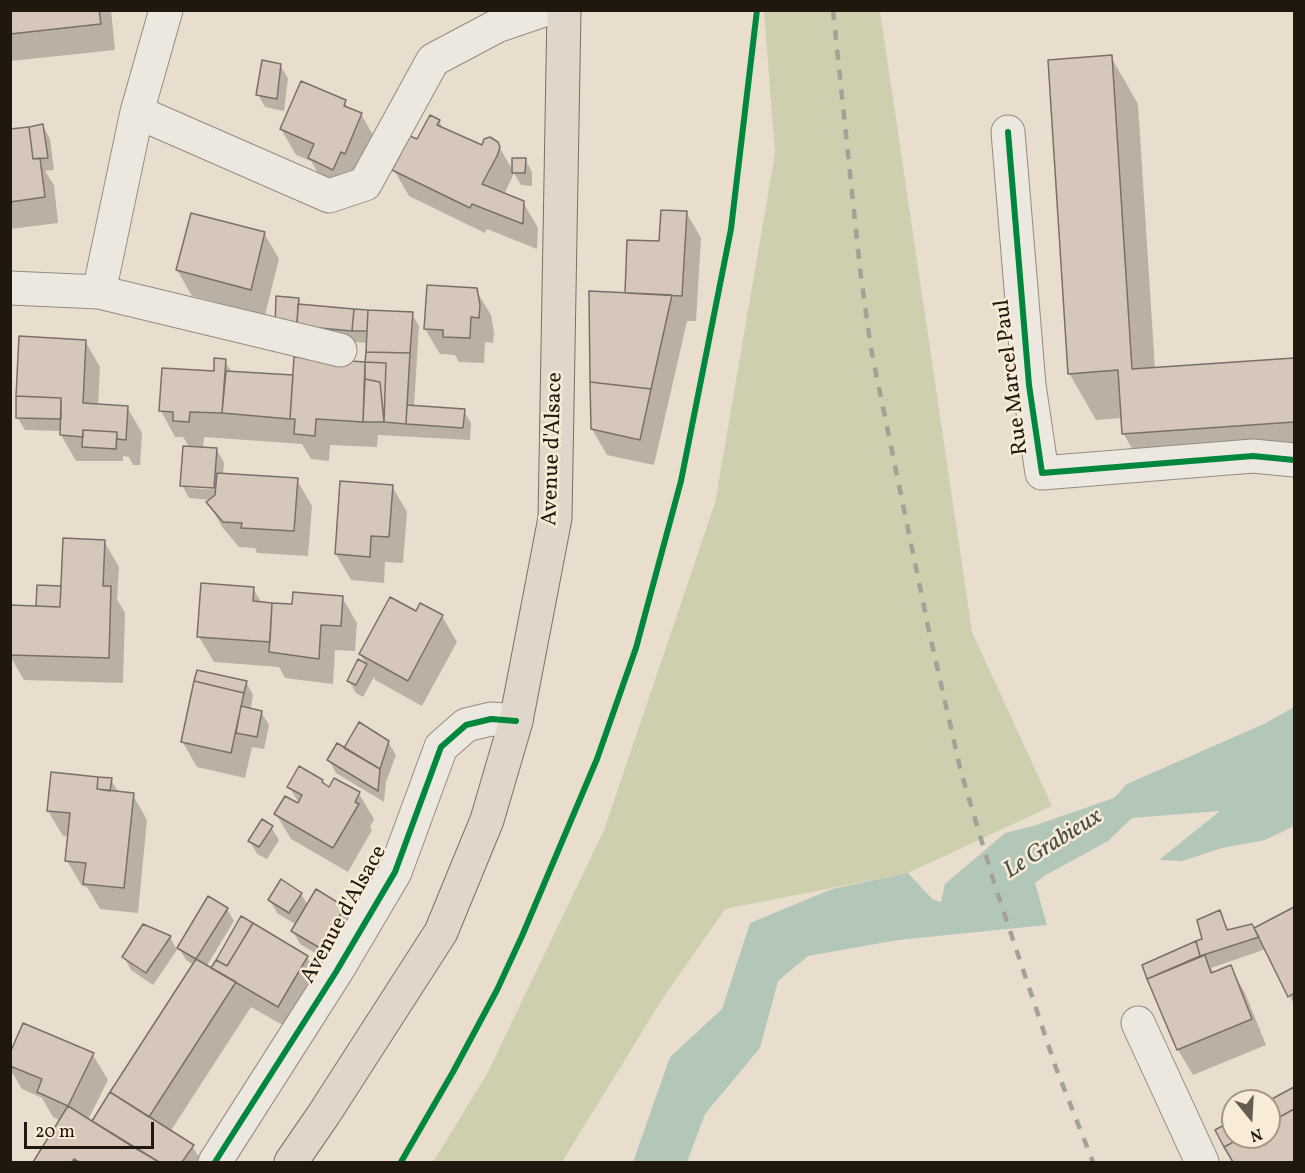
<!DOCTYPE html>
<html>
<head>
<meta charset="utf-8">
<style>
  body { margin:0 }
  #map { position:relative; width:1305px; height:1173px; overflow:hidden; background:#e9decd; font-family:Vollkorn,serif }
  canvas { display:block }
  .frame { position:absolute; inset:0; border:12px solid #20170f; pointer-events:none }
  .north { position:absolute; left:1221px; top:1089px; width:60px; height:60px; box-sizing:border-box; background:#f8ebd7; border:2px solid #a29687; border-radius:50%; rotate:162deg; font-size:16px; font-weight:700; line-height:24px; text-align:center; color:#20170f }
  .north::after { content:''; display:block; margin:auto; width:21px; height:27px; background:#665d52; clip-path:polygon(50% 0,100% 100%,50% 72%,0 100%) }
  .scale { position:absolute; left:24px; top:1122px; width:130px; height:27px; box-sizing:border-box; border:3px solid #20170f; border-top:0; padding-left:8px; font-size:18px; line-height:21px; white-space:nowrap; color:#20170f; -webkit-text-stroke:4px #f8ebd7; paint-order:stroke }
</style>
</head>
<body>
<div id="map">
<canvas width="1305" height="1173"></canvas>
<div class="frame"></div>
<div class="north">N</div>
<div class="scale">20 m</div>
</div>
<script>
const c = document.querySelector('canvas').getContext('2d');
c.lineJoin = 'round';
function fillPath(path, color) {
  c.fillStyle = color;
  c.fill(path, 'evenodd');
}
function toPath(rows) {
  const path = new Path2D();
  for (const r of rows) {
    path.moveTo(r[0], r[1]);
    for (let i = 2; i < r.length; i += 2) path.lineTo(r[i], r[i + 1]);
  }
  return path;
}
function stroke(path, color, width, dash) {
  c.strokeStyle = color;
  c.lineWidth = width;
  c.lineCap = dash ? 'butt' : 'round';
  c.setLineDash(dash || []);
  c.stroke(path);
}
function write(font, color, halo, rows, align = 'center') {
  c.font = font + ' Vollkorn,serif';
  c.lineWidth = 5;
  c.setLineDash([]);
  c.textBaseline = 'middle';
  c.strokeStyle = halo;
  c.fillStyle = color;
  for (const [text, x, y, turn = 0] of rows) {
    c.save();
    c.translate(x, y);
    c.rotate((+turn || 0) * Math.PI / 180);
    c.textAlign = isNaN(turn) ? turn : align;
    if (halo) c.strokeText(text, 0, 0);
    c.fillText(text, 0, 0);
    c.restore();
  }
}
const green = toPath([
  [764,11,880,11,972,632,1052,806,908,873,725,909,663,998,562,1162,433,1162,487,1074,604,830,715,503,775,153]
]);
const water = toPath([
  [1294,707,1294,826,1265,840,1222,848,1182,861,1159,860,1220,811,1132,818,1108,841,1046,875,1035,883,1047,925,898,940,808,956,778,981,760,1048,705,1114,687,1162,633,1162,670,1057,722,1009,750,923,832,889,908,873,932,899,941,902,945,884,1005,833,1033,826,1114,798,1127,784,1266,723]
]);
const shadow = toPath([
  [10,10,111,10,115,50,10,61],
  [1111,57,1138,104,1155,369,1294,360,1294,471,1150,480,1123,433,1122,418,1096,420,1069,373],
  [280,65,288,78,284,111,265,107,258,94],
  [344,101,349,110,361,114,376,140,360,179,324,184,311,161,296,155,281,129],
  [439,121,444,130,483,147,497,143,513,171,525,159,532,172,532,186,521,185,514,173,504,195,523,202,538,228,537,249,487,229,485,233,409,196,394,170,417,141],
  [43,126,50,139,54,170,45,171,54,185,58,223,10,229,10,131],
  [686,212,701,238,696,321,687,321,654,465,607,455,592,429,626,295],
  [264,233,279,259,265,315,192,296,177,270],
  [476,290,491,315,494,332,493,343,485,342,484,363,459,362,455,355,440,354,425,329],
  [298,300,302,306,412,314,419,326,414,407,464,411,471,423,470,440,378,435,377,447,330,445,329,461,311,459,302,444,204,437,203,448,216,449,224,462,223,475,297,480,312,506,308,556,257,553,255,548,239,547,223,528,208,503,212,500,189,498,182,485,190,448,183,437,175,437,161,411,215,372,225,361,232,373,294,376,364,364,367,369,368,343,303,338,284,339],
  [188,485,222,487,222,490,188,488],
  [85,341,100,367,98,406,127,407,142,433,140,465,133,465,129,457,123,456,123,461,76,461,61,435,61,431,25,430,17,417],
  [392,486,407,512,403,563,385,562,384,583,351,580,336,554],
  [104,541,119,567,117,599,125,613,123,683,24,680,10,656,11,606,37,607,38,587,62,587],
  [253,589,262,603,293,605,342,597,357,623,355,651,335,650,333,684,285,678,279,667,214,662,199,637],
  [416,614,442,616,457,642,422,706,375,680,374,677,363,697,356,693,349,681,359,661,367,665,360,654],
  [246,682,253,695,251,707,253,710,261,712,269,725,264,749,252,747,245,778,197,767,182,741],
  [388,742,396,755,386,782,384,802,336,773,329,760,345,750],
  [111,779,118,792,133,795,147,820,138,913,100,909,87,887,82,886,67,861,69,837,63,836,48,811],
  [334,780,359,794,374,819,370,827,372,830,348,872,291,839,276,814,301,806,289,787,322,781,330,789],
  [271,827,279,840,267,859,257,854,250,841],
  [301,894,308,905,343,908,351,921,327,960,300,944,293,931,297,925,277,913,270,900],
  [1294,908,1294,1004,1266,949,1211,968,1215,974,1230,967,1245,993,1266,1045,1193,1075,1178,1050,1144,966,1204,940,1220,912,1229,931,1254,929],
  [227,909,234,921,206,967,211,970,307,957,322,983,293,1031,251,1007,170,1132,192,1146,202,1162,35,1162,61,1121,53,1117,42,1098,22,1089,10,1069,10,1056,93,1055,108,1080,88,1120,92,1123,194,965,186,960,179,948],
  [170,937,177,950,153,985,131,970,124,957],
  [1294,1088,1294,1162,1234,1162,1217,1130,1233,1122,1233,1137,1269,1137,1269,1102]
]);
const building = toPath([
  [10,10,99,10,101,24,10,34,10,10],
  [1112,55,1132,369,1294,358,1294,422,1122,434,1118,370,1068,374,1048,60,1112,55],
  [262,60,281,64,277,99,256,95,262,60],
  [301,81,346,100,344,106,362,113,345,154,341,152,333,170,308,158,314,144,280,129,301,81],
  [430,115,440,120,437,125,482,145,484,139,490,137,498,142,500,147,497,156,482,184,524,201,523,224,472,204,470,208,392,170,410,136,417,139,430,115],
  [43,124,48,158,33,159,29,127,43,124],
  [29,127,33,159,40,158,45,197,10,202,10,129,29,127],
  [512,158,526,158,525,173,512,173,512,158],
  [661,210,687,211,682,296,625,293,627,240,659,241,661,210],
  [191,213,265,232,251,290,176,270,191,213],
  [427,285,477,288,480,305,479,318,471,317,470,338,443,337,443,330,424,329,427,285],
  [589,291,672,295,651,389,590,382,589,291],
  [276,296,299,298,296,332,275,327,276,296],
  [298,304,354,309,352,331,297,326,298,304],
  [354,309,368,310,367,331,352,331,354,309],
  [368,310,413,312,410,353,366,352,368,310],
  [19,336,86,340,83,403,128,406,126,440,117,439,117,432,83,430,83,437,60,435,61,398,16,396,19,336],
  [366,352,410,353,406,424,384,422,386,363,365,362,366,352],
  [294,357,365,362,363,422,316,419,315,436,294,434,295,419,290,419,294,357],
  [214,358,226,359,222,413,190,412,189,422,173,421,173,412,159,411,162,368,214,371,214,358],
  [365,362,386,363,384,422,380,382,365,379,365,362],
  [226,371,293,375,290,419,222,413,226,371],
  [365,379,380,382,384,422,363,422,365,379],
  [590,382,651,389,640,440,591,429,590,382],
  [16,396,61,398,61,419,16,418,16,396],
  [407,405,465,409,463,428,406,424,407,405],
  [83,430,117,432,116,449,82,447,83,430],
  [183,446,217,448,214,488,180,486,183,446],
  [217,473,298,478,294,531,241,528,242,523,223,522,206,502,215,495,217,473],
  [340,481,393,485,389,537,371,536,370,557,335,554,340,481],
  [63,538,105,540,103,586,111,586,109,658,10,655,10,605,60,607,63,538],
  [201,583,254,587,253,601,272,603,270,642,197,637,201,583],
  [37,585,61,586,60,607,36,606,37,585],
  [293,592,343,596,341,626,321,625,319,659,269,652,272,603,292,604,293,592],
  [390,597,416,611,420,603,443,615,408,681,359,654,390,597],
  [358,659,367,664,356,685,347,681,358,659],
  [197,670,247,681,244,693,194,681,197,670],
  [194,681,244,693,231,753,181,742,194,681],
  [241,706,262,711,257,737,236,733,241,706],
  [359,722,389,741,380,769,344,748,359,722],
  [337,743,380,769,378,791,327,760,337,743],
  [299,766,323,780,322,782,329,787,334,778,360,792,355,802,359,804,333,848,274,814,285,796,298,803,302,795,287,787,299,766],
  [51,772,98,777,97,789,134,793,124,888,83,884,86,863,65,861,70,813,47,811,51,772],
  [98,777,112,778,110,791,97,789,98,777],
  [262,819,273,826,259,847,248,841,262,819],
  [281,879,302,893,289,913,268,900,281,879],
  [316,889,345,907,320,948,291,931,316,889],
  [208,896,228,908,196,959,177,948,208,896],
  [1294,907,1294,993,1288,997,1254,928,1294,907],
  [1220,910,1227,930,1252,924,1259,937,1200,956,1196,941,1202,939,1197,920,1220,910],
  [241,916,253,923,227,966,216,960,241,916],
  [253,923,308,956,278,1007,211,968,216,960,227,966,253,923],
  [143,924,171,936,146,973,122,957,143,924],
  [1196,941,1200,956,1147,979,1142,965,1196,941],
  [1205,955,1211,973,1231,965,1252,1019,1177,1050,1147,979,1205,955],
  [196,959,236,982,149,1117,110,1092,196,959],
  [23,1023,94,1053,68,1106,37,1092,42,1079,10,1066,10,1053,23,1023],
  [1294,1087,1294,1109,1269,1123,1268,1101,1294,1087],
  [110,1092,194,1145,182,1162,159,1162,92,1121,110,1092],
  [68,1106,130,1145,159,1162,79,1162,74,1159,72,1162,33,1162,68,1106],
  [1294,1109,1294,1162,1233,1162,1224,1147,1243,1137,1269,1137,1269,1123,1294,1109],
  [1233,1120,1233,1137,1243,1137,1224,1147,1215,1130,1233,1120]
]);
const minor = toPath([
  [137,112,329,196,365,184,433,60,497,26,544,10],
  [1008,132,1029,385,1042,473,1253,456,1294,460],
  [10,288,99,292,137,112,166,10],
  [99,292,340,350],
  [1138,1023,1202,1162],
  [215,1162,336,972,395,872,441,747,466,725,491,719,516,721]
]);
const major = toPath([
  [291,1162,324,1114,441,932,487,820,516,721,555,518,564,10]
]);
const rail = toPath([
  [833,10,860,269,871,349,929,631,961,772,996,889,1056,1068,1093,1162],
  [401,1162,453,1072,497,990,522,936,597,759,636,648,681,481,731,229,757,10]
]);
const cycleway = toPath([
  [1008,132,1029,385,1042,473,1253,456,1294,460],
  [215,1162,336,972,395,872,441,747,466,725,491,719,516,721],
  [401,1162,453,1072,497,990,522,936,597,759,636,648,681,481,731,229,757,10]
]);
const streetNames = [
  ["Rue Marcel Paul",1013,377,-97],
  ["Avenue d'Alsace",554,449,-88],
  ["Avenue d'Alsace",345,915,-61]
];
const waterNames = [
  ["Le Grabieux",1054,845,-32]
];
fillPath(green, '#cecfae');
fillPath(water, '#b3c7b9');
fillPath(shadow, '#0003');
fillPath(building, '#d7c6ba');
stroke(building, '#777168', 1.5);
stroke(minor, '#938c82', 35);
stroke(major, '#777168', 35);
stroke(minor, '#ece7df', 33);
stroke(major, '#e0d7ca', 33);
stroke(rail, '#a5a099', 4.5, [10, 10]);
stroke(cycleway, '#00873e', 6);
write('22px', '#20170f', '#f8ebd7', streetNames);
write('italic 24px', '#4b5148', '#f8ebd7', waterNames);
</script>
</body>
</html>
